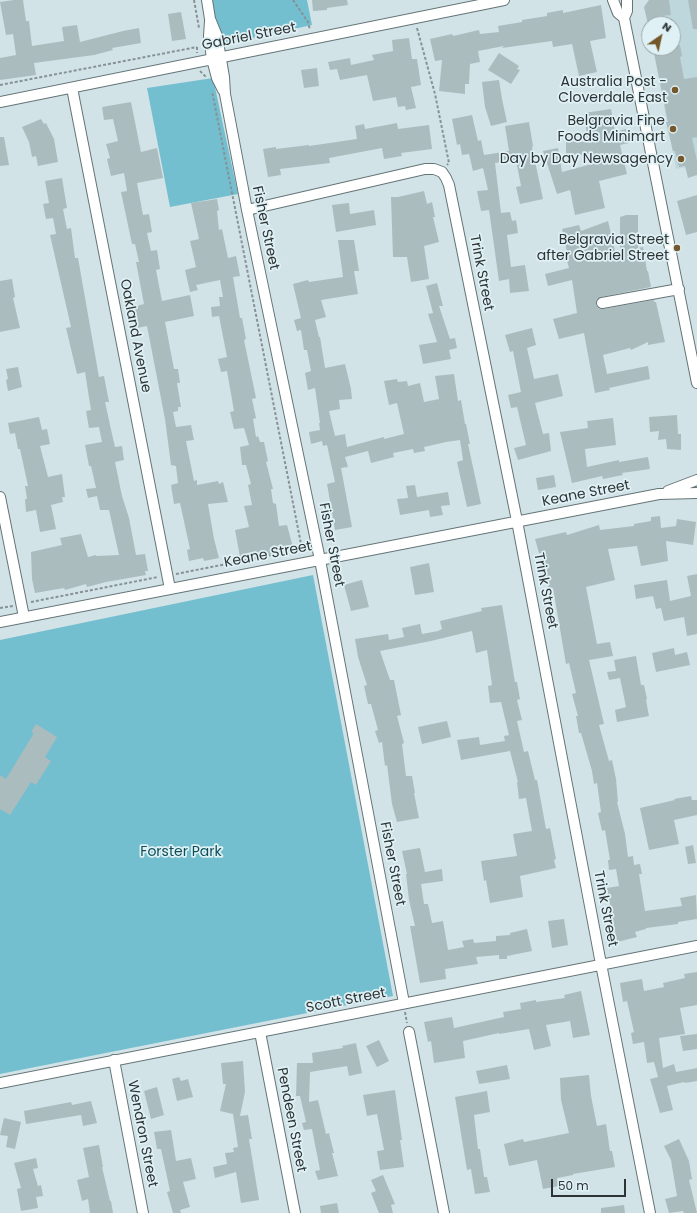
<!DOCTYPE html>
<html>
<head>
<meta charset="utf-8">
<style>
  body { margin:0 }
  #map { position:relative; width:697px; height:1213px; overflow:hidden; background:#d2e3e7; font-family:Poppins,sans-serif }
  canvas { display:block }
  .north { position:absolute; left:641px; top:16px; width:40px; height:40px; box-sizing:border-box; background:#dff1f4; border:1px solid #98a5a8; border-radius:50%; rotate:34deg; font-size:11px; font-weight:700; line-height:16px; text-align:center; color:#2d3335 }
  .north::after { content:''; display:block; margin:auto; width:14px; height:18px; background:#74572b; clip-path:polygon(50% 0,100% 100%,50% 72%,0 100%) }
  .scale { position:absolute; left:551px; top:1179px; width:75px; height:18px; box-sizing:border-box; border:2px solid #2d3335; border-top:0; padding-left:5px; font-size:12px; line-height:14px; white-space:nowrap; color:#2d3335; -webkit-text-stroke:3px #dff1f4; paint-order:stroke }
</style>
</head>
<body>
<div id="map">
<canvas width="697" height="1213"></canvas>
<div class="north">N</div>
<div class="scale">50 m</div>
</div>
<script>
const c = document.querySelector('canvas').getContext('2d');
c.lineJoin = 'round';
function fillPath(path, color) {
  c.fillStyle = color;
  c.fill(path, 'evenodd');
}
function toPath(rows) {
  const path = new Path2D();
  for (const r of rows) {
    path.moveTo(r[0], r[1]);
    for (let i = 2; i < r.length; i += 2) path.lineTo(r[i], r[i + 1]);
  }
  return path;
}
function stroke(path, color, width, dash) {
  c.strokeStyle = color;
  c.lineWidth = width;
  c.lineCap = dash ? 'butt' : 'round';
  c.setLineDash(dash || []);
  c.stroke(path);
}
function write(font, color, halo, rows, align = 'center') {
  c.font = font + ' Poppins,sans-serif';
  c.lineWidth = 3.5;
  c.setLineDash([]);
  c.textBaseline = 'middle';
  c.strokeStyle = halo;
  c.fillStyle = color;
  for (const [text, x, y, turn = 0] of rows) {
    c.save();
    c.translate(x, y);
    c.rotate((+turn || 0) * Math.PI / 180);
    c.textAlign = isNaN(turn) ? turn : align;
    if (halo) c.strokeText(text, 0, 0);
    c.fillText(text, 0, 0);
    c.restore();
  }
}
const built = toPath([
  [649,0,697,0,697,165,676,169,653,48,673,48,673,24,649,24,649,29,644,7]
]);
const green = toPath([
  [211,0,307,0,312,25,220,45],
  [213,78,238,194,170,207,147,88],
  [313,575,393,996,0,1074,0,640]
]);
const building = toPath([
  [14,0,23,0,26,21,29,21,32,46,64,41,62,27,77,25,80,42,123,31,139,28,141,43,112,48,113,50,94,55,34,63,36,75,0,80,0,58,16,55,13,34,6,35,0,2],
  [312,0,347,0,348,5,327,8,327,10,313,11],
  [649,0,669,0,671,15,660,16,661,24,648,24,644,7],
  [688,0,697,0,697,29,693,29],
  [601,5,606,38,590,41,597,72,579,76,572,44,553,47,552,41,502,48,504,46,478,51,480,62,470,64,469,84,465,84,465,94,439,91,442,60,435,61,430,39,452,34,453,36,479,30,480,34,499,32,498,26,522,22,522,20,547,16,547,13,563,10,563,13],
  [181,12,186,39,172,41,168,14],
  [409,38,412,59,417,59,421,85,411,87,416,108,406,110,405,106,398,107,396,97,373,101,367,75,340,80,337,69,330,70,328,62,350,58,351,65,374,60,372,55,393,51,392,40],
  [680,45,682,56,680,57,684,79,697,77,697,137,692,138,697,161,697,175,688,178,685,166,679,167,675,151,673,151,666,122,668,122,653,48,673,48,673,46],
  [499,53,519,66,517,69,520,70,511,84,488,70],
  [317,68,319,86,304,88,301,70],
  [499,80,502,99,507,122,491,126,485,107,482,82],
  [131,102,141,152,157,148,163,178,137,183,143,215,149,214,152,232,147,233,151,251,157,250,160,269,156,270,162,301,190,295,194,316,165,322,174,369,178,369,180,383,177,383,181,407,178,407,178,411,173,412,176,427,191,425,194,440,186,441,194,481,197,480,197,485,218,481,219,484,223,482,228,502,208,504,214,539,219,558,204,561,203,558,189,561,187,550,190,549,180,503,174,504,171,485,178,483,176,466,171,465,165,419,147,326,137,328,133,307,144,304,136,262,139,262,135,244,132,244,121,192,127,191,124,173,111,176,107,159,110,158,106,144,118,141,113,119,104,120,102,107],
  [611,109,615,132,626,129,629,143,620,145,627,174,599,181,605,208,575,215,570,190,557,194,543,151,558,148,562,172,621,156,566,154,566,141,588,142,584,113],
  [472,115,478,141,481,140,484,155,509,151,505,126,529,122,533,146,532,147,543,199,520,204,516,187,521,186,516,160,495,163,501,213,510,212,512,221,516,220,518,233,507,235,511,267,525,265,529,291,510,293,509,279,499,281,489,210,481,211,477,191,488,190,483,168,473,171,469,154,462,155,460,144,457,145,452,119],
  [41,119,44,124,46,123,54,139,58,162,38,166,36,156,32,157,29,142,22,127],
  [397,123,398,129,429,125,432,149,401,153,402,156,384,159,382,148,329,158,330,163,280,169,281,175,268,177,263,149,276,147,276,149,309,145,309,146,357,139,355,126,364,124,365,129],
  [0,137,4,137,9,165,0,166],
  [62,178,67,208,63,209,67,229,71,228,75,258,78,258,99,377,104,376,109,402,105,402,112,434,115,447,122,446,124,460,115,462,122,496,129,518,136,555,145,554,148,571,145,571,146,575,106,582,87,587,86,584,65,590,64,588,35,593,32,579,31,552,62,545,60,538,81,534,88,557,96,555,96,556,119,555,109,510,100,510,97,496,88,498,86,489,96,488,91,466,89,466,85,445,102,442,99,427,89,428,86,411,91,410,85,372,77,374,66,328,71,327,50,235,56,234,53,218,46,219,43,204,49,203,45,181],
  [424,191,427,204,432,202,435,217,433,217,439,242,424,246,429,279,411,282,407,257,393,257,391,197,398,197],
  [697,195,697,232,686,235,677,201],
  [217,199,219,210,217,211,219,230,222,229,228,258,236,256,240,276,233,277,240,318,242,318,246,339,244,340,256,398,252,399,256,418,253,419,256,437,258,436,260,442,264,442,268,461,266,462,273,489,271,489,273,503,276,504,279,526,287,525,294,551,266,555,265,552,240,557,235,530,249,527,244,506,252,505,248,485,251,484,246,465,242,465,240,447,249,445,244,428,234,429,230,412,234,411,227,371,221,372,218,359,227,357,219,316,212,317,211,307,220,306,219,297,223,297,220,280,196,285,198,290,190,292,185,270,196,267,190,241,199,239,191,203],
  [349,203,350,214,374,210,376,225,336,232,332,205],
  [626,215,638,215,638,248,643,247,647,271,648,271,651,287,601,297,596,300,596,305,599,309,603,309,654,300,654,302,656,302,665,342,648,345,648,342,631,350,630,348,603,355,607,374,648,366,650,379,609,388,610,390,595,393,584,333,559,339,553,319,577,313,572,280,548,286,545,274,569,268,567,261,569,261,562,229,579,225,581,231,608,221,617,260,620,260,620,217],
  [338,240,354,240,359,271,354,271,358,294,321,300,326,317,315,320,319,337,320,337,325,368,345,364,351,389,352,399,339,400,340,409,329,411,335,436,345,434,347,447,384,437,384,439,404,434,397,403,389,405,384,381,397,379,398,382,407,381,408,386,420,383,424,402,439,399,435,376,454,374,458,401,461,400,465,424,466,424,470,444,468,444,481,504,467,507,457,462,463,460,460,440,446,442,424,447,425,451,414,453,413,449,393,453,394,457,371,463,368,451,345,457,348,467,341,468,352,527,335,530,327,484,335,482,327,445,323,446,322,441,311,444,309,432,320,430,319,423,320,423,315,388,308,390,305,373,311,371,307,350,304,350,301,330,297,331,294,320,301,318,293,284,308,280,309,282,343,277],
  [12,279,15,297,13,298,20,328,0,332,0,281],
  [437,283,443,306,439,306,450,339,455,338,457,348,449,350,451,359,423,364,419,345,437,342,428,314,433,313,426,286],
  [532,328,536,345,527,348,534,379,558,374,563,396,535,403,543,434,549,433,551,451,518,460,514,448,526,445,517,407,511,408,508,395,521,392,513,351,510,352,505,335],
  [18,367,22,387,8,391,6,380,8,379,6,369],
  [677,415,678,434,681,434,681,450,667,449,666,439,658,440,659,431,650,432,649,417],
  [39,417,42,430,47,429,50,444,40,446,48,477,62,474,65,497,62,497,63,502,51,505,56,529,40,532,36,510,26,512,25,499,27,499,25,486,28,486,20,449,18,449,15,433,10,434,8,423],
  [613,418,616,445,585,449,587,467,619,460,619,462,648,457,650,469,622,473,623,475,603,479,602,476,572,483,560,432,588,428,587,421],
  [554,475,556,487,538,490,536,478],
  [415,485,417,497,448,492,450,505,441,506,443,515,430,517,429,510,400,515,397,499,408,498,406,486],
  [660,516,661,528,676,526,677,519,696,522,693,545,666,541,668,561,641,566,637,546,608,549,615,580,586,587,597,644,610,642,613,656,589,660,604,724,599,725,609,761,612,760,616,779,618,802,617,802,625,834,628,857,633,856,634,865,640,864,642,874,639,874,645,911,682,906,680,898,696,895,697,919,678,922,678,924,646,928,646,929,635,932,637,937,617,942,607,888,619,886,616,869,609,870,608,860,610,860,605,830,602,831,598,813,601,812,597,783,594,784,592,771,581,733,579,733,576,716,578,716,572,694,576,693,569,663,566,664,553,588,548,588,547,571,545,572,541,553,539,553,535,539,566,532,567,535,599,525,600,530,634,526,634,524,651,521,651,517],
  [429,563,434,592,415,595,410,567],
  [697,574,697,634,687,636,684,617,664,621,661,608,656,609,653,596,636,599,634,585,667,580,670,601,691,596,687,576],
  [362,580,369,607,351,611,344,585],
  [502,605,515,682,517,682,520,699,517,700,522,720,517,721,524,752,528,751,535,780,537,780,546,829,550,828,556,859,554,860,556,868,520,876,523,897,490,903,486,880,484,881,481,861,517,856,513,834,532,831,526,798,519,799,517,782,518,782,510,751,461,760,457,740,479,737,480,745,505,741,504,736,509,735,501,702,490,703,488,686,492,685,487,650,476,653,472,631,431,641,380,651,390,680,394,680,401,715,397,716,404,743,402,744,406,776,412,776,415,793,414,793,419,818,397,822,392,804,387,765,385,766,382,742,379,743,375,731,378,730,371,704,368,704,364,686,367,685,358,657,355,639,388,634,389,640,404,637,402,628,420,624,422,634,438,631,442,629,440,621,482,611,481,608],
  [674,648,675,655,687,652,690,665,656,672,652,653],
  [636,656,641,685,644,685,647,699,646,700,649,716,617,722,615,710,626,707,620,678,609,680,607,672,616,671,614,660],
  [447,721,451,737,422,744,418,727],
  [36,724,57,737,45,757,51,761,36,785,31,782,10,815,0,809,0,775,6,779,34,733,31,732],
  [691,796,692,800,697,800,697,815,674,820,679,844,649,850,640,808,675,800,674,799],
  [693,845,696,863,688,864,685,847],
  [420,848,425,872,442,869,443,881,421,884,424,904,428,904,432,923,443,921,448,950,464,947,462,941,473,939,474,943,496,941,496,936,510,935,510,933,527,929,532,951,507,956,507,959,499,959,499,955,476,957,478,964,445,969,446,979,420,983,410,926,415,926,409,900,406,874,407,874,402,851],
  [564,919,568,945,552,948,548,921],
  [697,972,697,1005,680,1008,685,1034,659,1038,663,1068,674,1064,676,1072,697,1068,697,1081,685,1083,684,1082,667,1086,673,1110,660,1113,650,1079,658,1077,654,1062,647,1063,644,1042,633,1044,631,1033,634,1032,627,1001,623,1002,620,983,642,979,644,991,664,987,663,983,685,978,684,974],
  [581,991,590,1035,573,1038,570,1021,546,1025,551,1046,534,1050,529,1029,499,1034,499,1033,463,1041,465,1058,434,1063,431,1041,428,1042,424,1022,452,1017,454,1028,504,1017,503,1012,521,1009,520,1003,536,1000,536,1002,565,998,564,995],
  [697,1034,697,1049,683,1051,680,1036],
  [379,1040,389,1061,377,1067,366,1046],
  [356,1043,362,1073,349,1076,347,1066,310,1072,309,1102,318,1100,326,1134,329,1133,334,1153,332,1153,338,1176,318,1180,315,1171,320,1170,312,1129,304,1130,302,1123,306,1122,300,1096,296,1096,297,1063,313,1063,312,1053,343,1048,342,1046],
  [243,1061,245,1092,240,1116,248,1115,252,1139,249,1139,259,1200,241,1203,236,1172,215,1178,213,1167,227,1164,225,1153,234,1152,233,1148,238,1147,233,1114,220,1111,226,1084,223,1084,221,1063],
  [507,1065,510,1079,479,1084,476,1071],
  [589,1075,591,1096,597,1126,606,1124,610,1151,612,1151,615,1167,573,1174,573,1175,557,1178,559,1186,543,1189,537,1160,509,1166,504,1144,523,1139,524,1142,569,1133,561,1100,560,1078],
  [179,1077,181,1081,188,1079,193,1097,177,1101,172,1079],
  [157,1087,164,1115,151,1119,144,1091],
  [395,1090,402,1140,400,1140,404,1167,380,1170,377,1151,384,1150,377,1114,367,1116,363,1095],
  [487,1091,490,1112,474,1115,478,1149,480,1149,484,1177,487,1177,490,1192,475,1194,471,1169,467,1170,455,1097],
  [91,1101,97,1123,83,1126,81,1115,26,1124,24,1111,71,1102,72,1105],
  [4,1118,21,1122,15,1149,6,1147,8,1136,0,1135],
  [171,1130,176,1161,191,1158,196,1179,183,1182,190,1207,180,1210,181,1213,173,1213,167,1192,170,1191,161,1149,157,1149,154,1132],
  [679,1139,689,1161,692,1179,689,1180,697,1213,684,1213,683,1211,669,1213,665,1199,677,1196,671,1160,664,1146],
  [99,1145,103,1167,102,1167,110,1201,111,1201,113,1213,90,1213,88,1199,82,1201,77,1180,89,1177,83,1148],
  [36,1158,38,1168,33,1169,38,1186,41,1185,43,1196,36,1197,38,1208,21,1211,17,1189,21,1188,14,1163],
  [383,1175,395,1204,391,1205,393,1213,379,1213,371,1193,376,1191,371,1180],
  [337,1203,339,1213,321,1213,320,1206],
  [624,1205,625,1213,601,1213,601,1208]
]);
const path = toPath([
  [194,0,199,28],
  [293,0,308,22,310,30],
  [417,28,435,94,449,163,447,165],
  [197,47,197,53],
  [200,71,207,78],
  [0,85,197,47],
  [176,574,302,549,212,91],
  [31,602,158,577],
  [0,608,13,606],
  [405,1012,407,1023]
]);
const minor = toPath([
  [207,0,210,19,217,36,224,77,225,94,247,210,320,560,404,1003],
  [613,0,618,13,624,18],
  [627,0,627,11,624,18,697,383],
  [210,21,209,36,212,59,217,78,223,90],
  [72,88,170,589],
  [0,102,504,0],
  [247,210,425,169,434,169,442,172,446,178,449,185,517,521,601,964,650,1213],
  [602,303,679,289],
  [668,491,697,480],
  [0,497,24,617],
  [0,622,659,494,697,493],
  [260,1032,295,1213],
  [409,1032,444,1213],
  [114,1060,143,1213],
  [0,1083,697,946]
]);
const markers = [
  [675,90,4,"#74572b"],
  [673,129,4,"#74572b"],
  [681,159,4,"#74572b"],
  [677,248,4,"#74572b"]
];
const streetNames = [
  ["Gabriel Street",249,37,-11],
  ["Fisher Street",265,228,78],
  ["Trink Street",481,273,79],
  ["Oakland Avenue",135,336,79],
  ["Keane Street",586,494,-11],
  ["Fisher Street",331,545,79],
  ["Keane Street",268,555,-11],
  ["Trink Street",545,591,79],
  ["Fisher Street",392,864,79],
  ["Trink Street",605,909,79],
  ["Scott Street",346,1001,-11],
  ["Pendeen Street",291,1120,79],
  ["Wendron Street",142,1134,79]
];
const poiNames = [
  ["Australia Post -",667,82],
  ["Cloverdale East",667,98],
  ["Belgravia Fine",665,121],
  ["Foods Minimart",665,137],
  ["Day by Day Newsagency",673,159],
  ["Belgravia Street",669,240],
  ["after Gabriel Street",669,256]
];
const parkNames = [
  ["Forster Park",181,852]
];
fillPath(built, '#bdd7dc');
fillPath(green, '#73bfcf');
fillPath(building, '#abbcbf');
stroke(minor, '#647477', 12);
stroke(path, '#869295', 2, [3, 2]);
stroke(minor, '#fff', 10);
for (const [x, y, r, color] of markers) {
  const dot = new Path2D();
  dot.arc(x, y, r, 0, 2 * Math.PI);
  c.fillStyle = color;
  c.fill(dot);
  stroke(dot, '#dff1f4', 1.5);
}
write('14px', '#2d3335', '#dff1f4', streetNames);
write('14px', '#2d3335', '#dff1f4', poiNames, 'right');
write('14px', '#0d4e59', '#dff1f4', parkNames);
</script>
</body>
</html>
